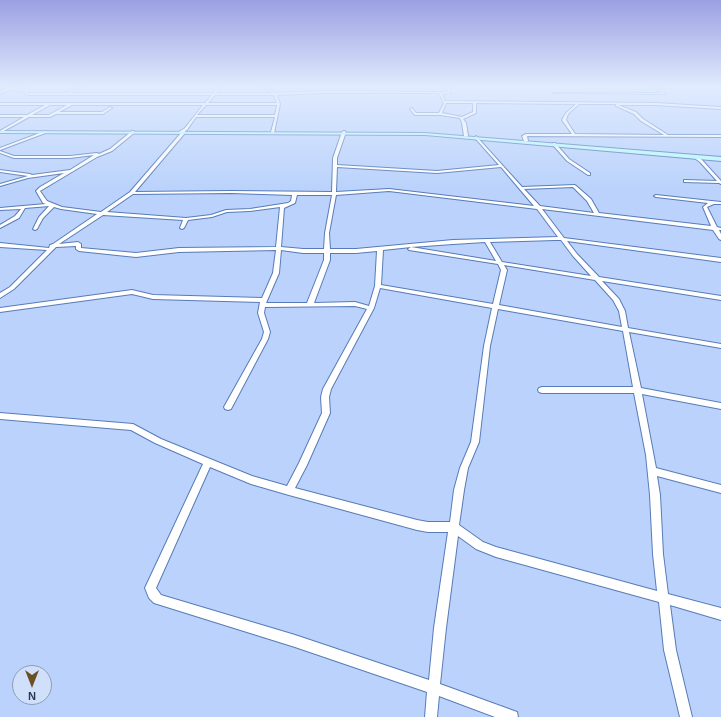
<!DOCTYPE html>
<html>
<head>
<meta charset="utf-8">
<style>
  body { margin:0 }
  #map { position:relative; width:721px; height:717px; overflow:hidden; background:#bbd3fc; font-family:Helvetica,sans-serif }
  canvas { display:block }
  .north { position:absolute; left:12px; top:665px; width:40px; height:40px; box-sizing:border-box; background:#d0e0fb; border:1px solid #8d9db8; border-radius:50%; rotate:180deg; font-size:11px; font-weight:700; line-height:16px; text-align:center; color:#293954 }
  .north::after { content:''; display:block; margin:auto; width:14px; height:18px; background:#6b5122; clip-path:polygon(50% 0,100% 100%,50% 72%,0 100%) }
</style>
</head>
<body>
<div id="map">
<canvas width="721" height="717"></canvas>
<div class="north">N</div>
</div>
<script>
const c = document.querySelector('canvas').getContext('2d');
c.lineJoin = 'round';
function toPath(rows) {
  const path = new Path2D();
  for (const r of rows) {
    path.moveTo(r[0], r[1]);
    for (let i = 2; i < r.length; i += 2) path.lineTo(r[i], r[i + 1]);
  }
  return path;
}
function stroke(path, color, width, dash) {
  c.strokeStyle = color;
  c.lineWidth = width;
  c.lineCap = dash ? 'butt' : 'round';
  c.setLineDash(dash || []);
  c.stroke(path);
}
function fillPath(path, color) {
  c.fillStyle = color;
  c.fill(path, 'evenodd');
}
const minor = toPath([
  [9,87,29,89,27,93,67,93,76,87,80,87,70,93,213,93,218,87,221,87,216,93,272,93,264,87,267,87,275,93,323,91,443,92,448,91,447,87,449,87,451,93,442,94,445,101,655,103,721,107,721,109,655,105,618,105,636,112,643,119,668,135,721,135,721,137,527,136,528,141,526,142,524,141,522,136,526,134,572,134,562,120,566,113,576,104,476,103,476,113,463,119,466,123,468,136,466,137,464,136,462,123,460,118,440,115,415,115,410,109,412,108,416,113,439,113,444,103,439,93,323,93,277,95,280,104,274,133,271,132,275,117,196,117,187,130,185,131,185,133,135,192,231,191,332,192,333,158,342,132,344,131,346,132,337,158,337,165,437,171,499,165,475,138,476,136,522,187,575,185,591,199,599,213,711,226,703,207,708,203,656,197,654,196,656,195,721,202,721,204,714,204,707,207,717,227,721,228,721,230,719,230,721,234,721,240,719,239,713,230,542,209,564,238,721,258,721,262,567,241,577,254,599,277,721,296,721,300,602,281,619,299,625,311,628,328,721,344,721,348,629,332,641,388,721,403,721,409,642,394,656,468,721,485,721,493,657,476,660,495,663,554,668,594,721,608,721,620,670,605,676,650,692,717,680,717,664,650,659,602,496,557,476,549,458,536,446,628,440,684,517,712,518,717,495,717,439,696,437,717,425,717,427,692,295,647,154,603,149,598,145,588,203,464,155,443,131,430,0,419,0,413,133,424,161,439,252,476,287,486,299,463,322,413,321,397,323,389,367,309,355,306,265,307,264,313,270,332,268,339,231,409,228,410,225,409,224,407,262,339,264,332,258,313,260,302,153,299,132,294,0,312,0,308,132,290,153,295,262,298,273,273,276,250,179,252,136,257,79,251,76,249,76,246,56,247,14,289,0,298,0,293,10,287,47,250,0,247,0,243,49,248,50,245,53,244,97,214,61,209,54,207,43,218,37,229,35,230,33,229,39,217,49,206,25,208,19,218,0,228,0,225,15,216,21,209,0,210,0,208,46,204,43,203,36,191,40,187,64,173,28,178,0,186,0,184,28,176,0,172,0,170,30,174,32,175,70,170,94,155,70,158,14,158,0,153,0,151,14,156,70,156,97,153,99,154,110,149,132,131,134,131,134,133,112,151,97,157,40,191,47,201,62,207,101,212,130,192,181,133,179,132,185,128,203,105,72,105,59,112,102,112,110,107,112,108,103,114,56,114,50,117,29,117,0,133,0,131,24,117,0,117,0,115,27,115,45,105,0,105,0,103,205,103,212,95,27,95,24,93,26,91,9,90,0,94,0,92,9,87],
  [215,95,274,95,277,103,208,103,215,95],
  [446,103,473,103,473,112,462,117,442,113,446,103],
  [579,104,616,104,616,106,634,114,641,121,664,135,575,134,566,120,568,114,579,104],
  [50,105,67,105,49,115,32,115,50,105],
  [206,105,277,105,275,115,197,115,206,105],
  [337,167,437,173,501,167,534,206,389,189,336,192,337,167],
  [573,187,587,201,594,213,540,206,524,189,573,187],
  [389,191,537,209,558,237,453,240,356,249,330,249,329,233,336,195,389,191],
  [231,193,292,195,291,201,288,203,250,209,226,210,211,215,186,218,107,212,133,194,231,193],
  [297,195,332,195,325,233,324,249,303,249,281,247,284,208,295,203,297,195],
  [280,207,276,247,179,248,136,253,81,248,81,244,78,242,59,244,103,215,183,220,180,228,182,229,184,228,188,220,212,217,227,212,250,211,280,207],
  [555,240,561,240,573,256,591,276,502,262,490,242,555,240],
  [485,242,496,261,411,247,453,244,485,242],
  [411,247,408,249,409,250,498,264,501,270,493,304,381,285,383,250,411,247],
  [281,250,303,253,324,253,324,260,307,303,266,303,279,273,281,250],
  [377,251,375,286,369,306,355,302,314,303,330,260,330,253,356,253,377,251],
  [504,265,595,280,613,300,619,311,622,327,499,305,507,270,504,265],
  [380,288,492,308,484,346,471,442,460,468,454,490,450,522,428,522,417,520,295,488,307,465,330,413,329,397,331,389,374,308,380,288],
  [498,309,623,331,633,387,542,387,539,388,538,390,539,392,542,393,634,393,646,455,650,495,653,554,657,591,496,547,483,542,459,525,464,490,468,468,479,442,490,346,498,309],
  [210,467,251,484,289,495,417,530,428,532,448,532,434,628,429,680,295,635,161,595,156,588,210,467],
  [653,87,657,87,666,94,552,93,662,93,653,87],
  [45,131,48,132,0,150,0,148,45,131],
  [553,143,555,143,569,159,590,173,590,175,588,175,567,161,553,145,553,143],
  [693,155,695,155,702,160,721,181,721,184,719,183,684,182,684,180,685,180,717,181,700,162,693,157,693,155]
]);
const secondary = toPath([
  [0,131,425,133,721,157,721,161,425,135,0,133,0,131]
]);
stroke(minor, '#577bb8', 2);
stroke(secondary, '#577bb8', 2);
fillPath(minor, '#fff');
fillPath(secondary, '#bbfbfe');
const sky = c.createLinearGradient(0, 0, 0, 188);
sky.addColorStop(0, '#9ba0e2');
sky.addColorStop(0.46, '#e0ebfe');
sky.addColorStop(1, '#e0ebfe00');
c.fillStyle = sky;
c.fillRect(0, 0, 721, 188);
</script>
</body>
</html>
